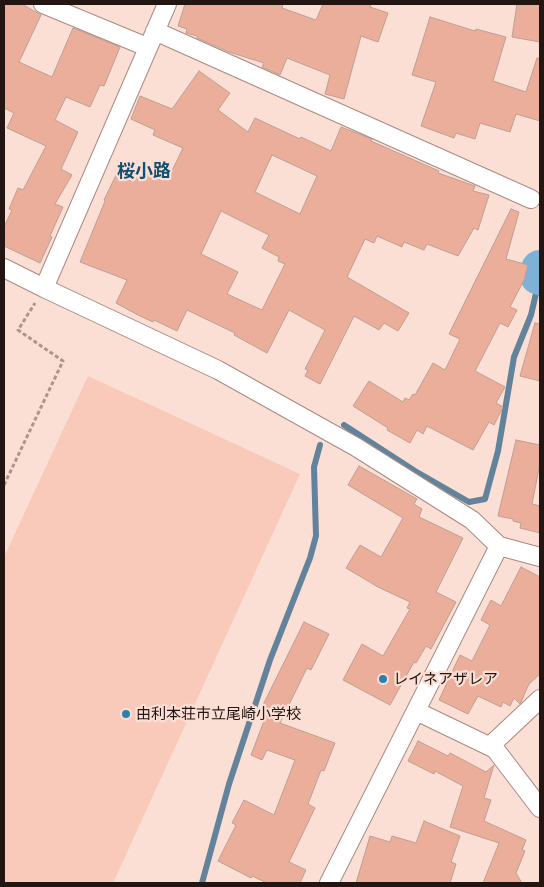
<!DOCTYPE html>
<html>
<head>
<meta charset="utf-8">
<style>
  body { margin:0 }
  #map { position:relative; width:544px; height:887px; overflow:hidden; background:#fbdfd5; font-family:"Exo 2",sans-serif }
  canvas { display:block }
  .frame { position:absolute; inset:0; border:5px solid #221512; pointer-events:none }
</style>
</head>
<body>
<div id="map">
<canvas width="544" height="887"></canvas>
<div class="frame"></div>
</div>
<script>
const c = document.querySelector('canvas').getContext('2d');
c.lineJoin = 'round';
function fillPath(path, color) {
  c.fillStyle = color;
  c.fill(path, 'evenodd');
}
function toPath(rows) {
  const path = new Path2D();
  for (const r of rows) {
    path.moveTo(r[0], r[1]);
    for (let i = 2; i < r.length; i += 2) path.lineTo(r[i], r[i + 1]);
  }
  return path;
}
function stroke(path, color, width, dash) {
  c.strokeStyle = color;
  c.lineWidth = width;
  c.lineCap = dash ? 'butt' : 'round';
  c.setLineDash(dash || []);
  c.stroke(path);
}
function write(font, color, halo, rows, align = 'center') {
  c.font = font + ' "Exo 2","Noto Sans JP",sans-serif';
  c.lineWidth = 4.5;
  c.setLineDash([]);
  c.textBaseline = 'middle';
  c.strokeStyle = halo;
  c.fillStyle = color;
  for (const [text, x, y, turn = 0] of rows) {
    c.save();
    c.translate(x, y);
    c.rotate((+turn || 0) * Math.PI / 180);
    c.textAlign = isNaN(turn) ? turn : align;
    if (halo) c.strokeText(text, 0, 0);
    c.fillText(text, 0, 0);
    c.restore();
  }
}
const green = toPath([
  [88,376,300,474,113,883,4,883,4,557]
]);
const stream = toPath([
  [344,425,415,471,469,502,485,499,498,451,514,357,531,315,540,276],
  [202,883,229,784,270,660,310,558,316,536,314,467,320,445]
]);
const river = toPath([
  [539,276,540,269]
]);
const building = toPath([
  [4,4,22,4,41,15,19,62,52,77,73,28,120,47,104,86,100,85,90,107,66,97,55,120,78,132,61,169,72,175,55,204,63,207,50,236,52,237,40,263,4,246,4,227,12,210,9,209,18,188,23,190,46,146,7,128,14,113,4,108,4,4],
  [185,4,283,4,282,8,316,20,323,4,371,4,370,7,388,13,378,42,361,36,344,99,325,94,330,75,287,58,280,75,262,67,264,63,229,52,197,38,197,36,186,33,187,29,178,26,185,4],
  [517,4,540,4,540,42,512,37,517,4],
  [430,17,475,31,476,29,506,37,493,81,526,92,537,58,540,58,540,121,516,114,510,132,480,123,475,139,456,133,454,138,421,126,436,82,412,75,430,17],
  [199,71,230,93,218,110,248,132,255,118,300,139,301,137,331,151,341,127,372,139,371,141,439,171,438,173,475,186,473,191,489,195,478,230,474,228,458,256,427,244,424,250,404,242,402,247,377,236,374,243,365,239,347,277,409,313,398,331,384,323,379,330,354,316,320,384,305,376,308,370,305,369,325,330,289,310,267,353,234,335,235,333,187,310,177,331,154,320,153,322,136,314,116,303,127,280,80,262,105,201,104,200,116,175,130,181,134,172,139,174,144,165,169,177,183,148,153,135,155,130,131,119,140,96,172,109,199,71],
  [272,155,317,176,300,214,255,192,272,155],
  [221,211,269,235,262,248,279,257,278,261,285,264,262,310,227,294,238,272,201,254,221,211],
  [511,209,519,212,506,259,528,265,524,280,510,307,517,310,508,327,500,323,475,371,505,387,496,403,503,407,494,425,489,422,473,450,427,426,423,434,417,430,410,443,387,430,388,428,353,406,369,381,403,402,405,398,409,400,413,394,415,395,433,363,445,370,460,339,449,334,511,209],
  [535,323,540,324,540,381,520,376,535,323],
  [516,440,540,445,540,463,532,504,540,506,540,533,520,528,521,523,513,521,513,519,498,516,516,440],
  [359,466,417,499,414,504,422,509,419,517,463,538,436,592,456,602,431,649,426,646,416,663,414,662,390,705,343,680,362,644,383,656,410,609,407,608,410,602,378,587,346,568,360,545,381,557,403,518,348,485,359,466],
  [521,567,540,577,540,674,529,684,520,704,514,698,510,706,503,702,501,707,478,696,468,714,439,700,460,655,472,661,490,625,481,620,491,600,501,606,521,567],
  [304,622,329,634,311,670,307,668,280,723,335,743,324,771,321,770,308,804,315,808,289,862,306,870,300,883,267,883,252,876,251,878,218,861,236,825,232,823,244,800,274,815,295,760,267,750,262,760,251,755,269,708,263,705,304,622],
  [418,741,448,756,450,753,486,772,494,765,484,798,491,800,484,821,526,840,522,850,525,851,516,873,522,883,483,883,499,843,450,827,463,786,435,771,434,774,408,761,418,741],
  [424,821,460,836,451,862,456,864,450,883,356,883,370,836,390,842,392,836,416,843,424,821]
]);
const path = toPath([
  [4,485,63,361,18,330,35,303]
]);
const street = toPath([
  [43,4,147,47],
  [155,31,531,199],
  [4,268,44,288,218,370,356,447,472,520,499,546,540,557],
  [44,288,167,4],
  [416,711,495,749,540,808],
  [490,746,540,699],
  [329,883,499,546]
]);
const markers = [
  [383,679,5,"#2c80b0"],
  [126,714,5,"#2c80b0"]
];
const poiNames = [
  ["レイネアザレア",393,679],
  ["由利本荘市立尾崎小学校",136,714]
];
const quarterNames = [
  ["桜小路",144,171]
];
fillPath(green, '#f9c9b9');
stroke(stream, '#62839b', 6);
stroke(river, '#7db2d6', 38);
fillPath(building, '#eaae9a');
stroke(building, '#bf9e93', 1);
stroke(street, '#a9897f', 20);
stroke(path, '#ab958d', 3, [4, 2.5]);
stroke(street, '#fff', 18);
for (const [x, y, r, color] of markers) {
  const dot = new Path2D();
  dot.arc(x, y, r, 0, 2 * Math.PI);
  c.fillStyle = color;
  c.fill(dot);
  stroke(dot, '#fbdfd5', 2);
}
write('15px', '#221512', '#fbdfd5', poiNames, 'left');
write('bold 18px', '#124e6e', '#fbdfd5', quarterNames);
</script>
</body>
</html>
